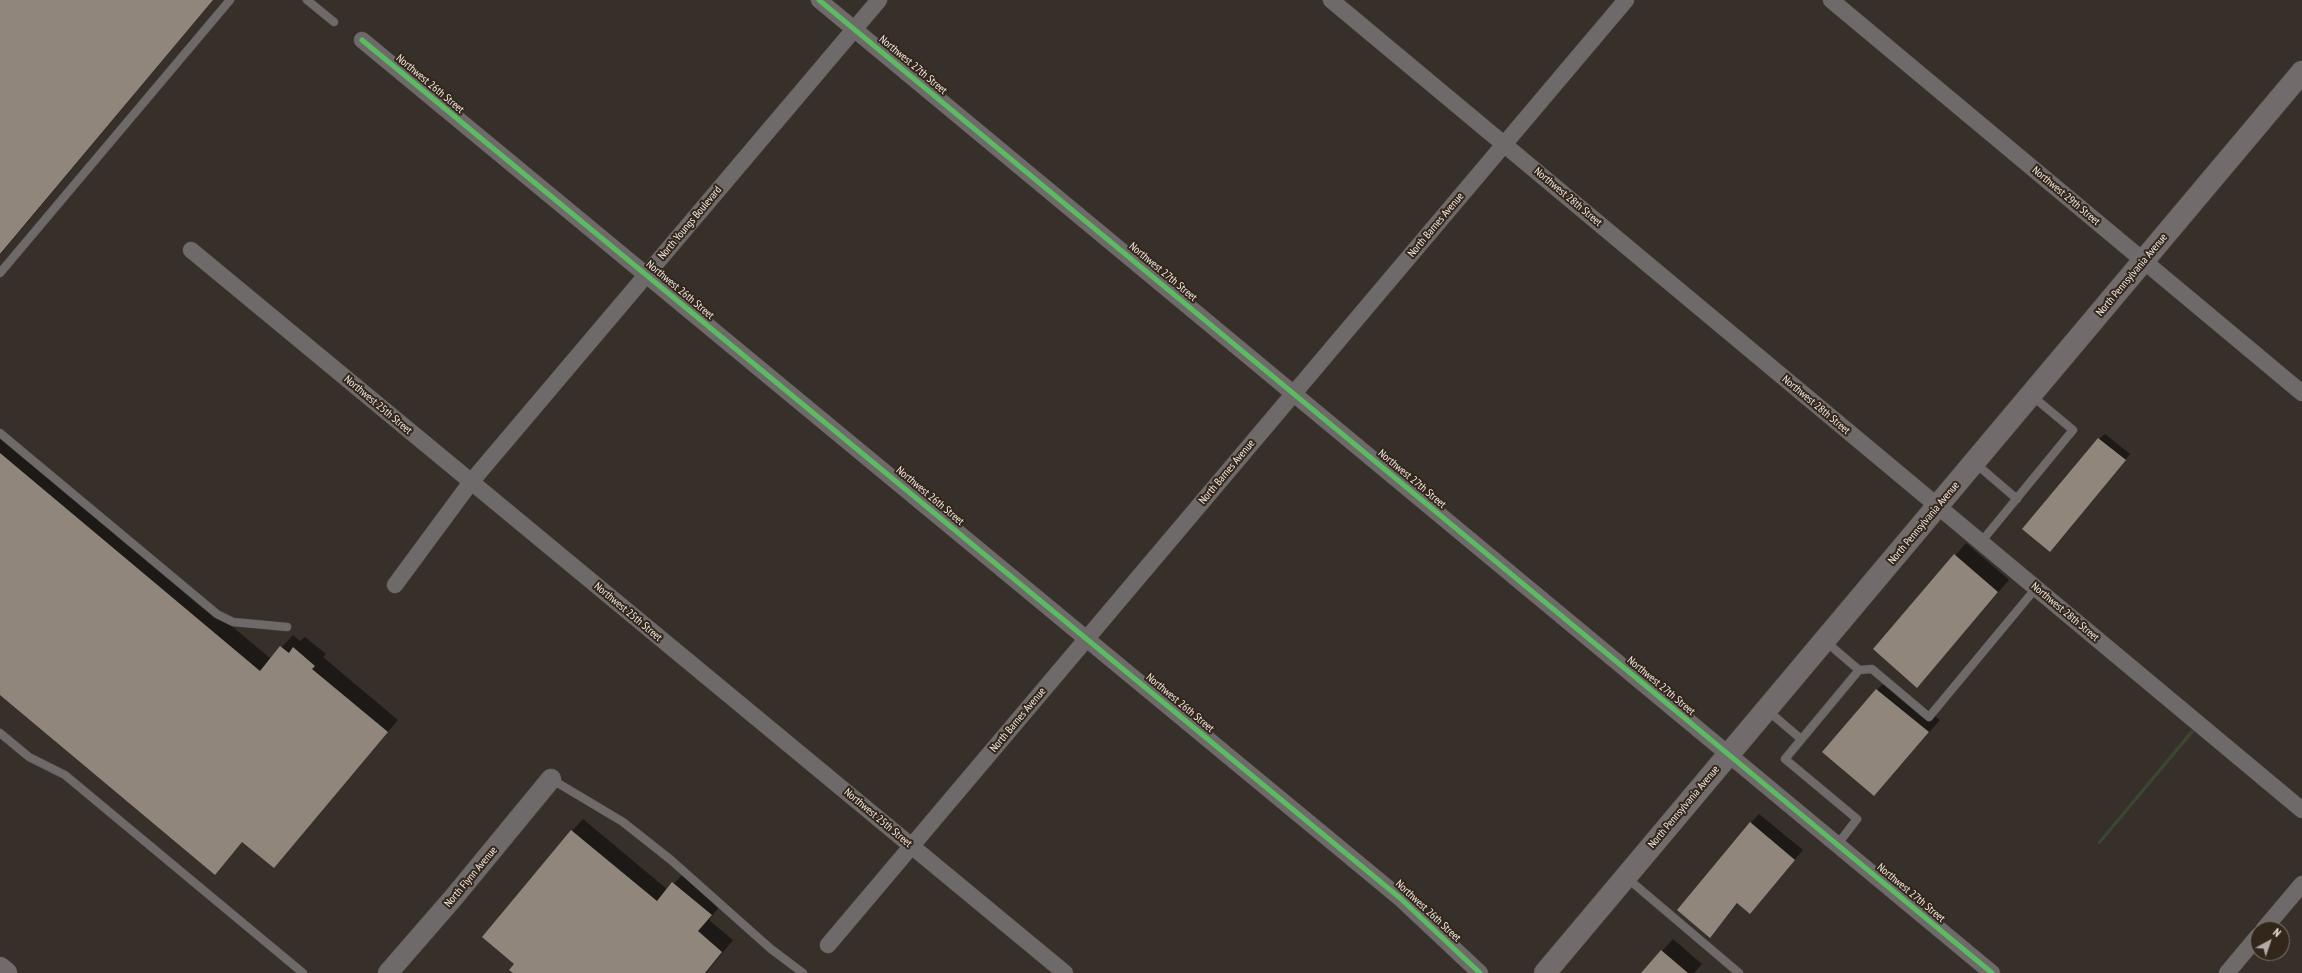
<!DOCTYPE html>
<html>
<head>
<meta charset="utf-8">
<style>
  body { margin:0 }
  #map { position:relative; width:2302px; height:973px; overflow:hidden; background:#37302a; font-family:"PT Sans Narrow",sans-serif }
  canvas { display:block }
  .north { position:absolute; left:2250px; top:921px; width:40px; height:40px; box-sizing:border-box; background:#33261b; border:1px solid #81756c; border-radius:50%; rotate:40deg; font-size:11px; font-weight:700; line-height:16px; text-align:center; color:#f5ece5 }
  .north::after { content:''; display:block; margin:auto; width:14px; height:18px; background:#b2aaa4; clip-path:polygon(50% 0,100% 100%,50% 72%,0 100%) }
</style>
</head>
<body>
<div id="map">
<canvas width="2302" height="973"></canvas>
<div class="north">N</div>
</div>
<script>
const c = document.querySelector('canvas').getContext('2d');
c.lineJoin = 'round';
function fillPath(path, color) {
  c.fillStyle = color;
  c.fill(path, 'evenodd');
}
function toPath(rows) {
  const path = new Path2D();
  for (const r of rows) {
    path.moveTo(r[0], r[1]);
    for (let i = 2; i < r.length; i += 2) path.lineTo(r[i], r[i + 1]);
  }
  return path;
}
function stroke(path, color, width, dash) {
  c.strokeStyle = color;
  c.lineWidth = width;
  c.lineCap = dash ? 'butt' : 'round';
  c.setLineDash(dash || []);
  c.stroke(path);
}
function write(font, color, halo, rows, align = 'center') {
  c.font = font + ' "PT Sans Narrow",sans-serif';
  c.lineWidth = 4;
  c.setLineDash([]);
  c.textBaseline = 'middle';
  c.strokeStyle = halo;
  c.fillStyle = color;
  for (const [text, x, y, turn = 0] of rows) {
    c.save();
    c.translate(x, y);
    c.rotate((+turn || 0) * Math.PI / 180);
    c.textAlign = isNaN(turn) ? turn : align;
    if (halo) c.strokeText(text, 0, 0);
    c.fillText(text, 0, 0);
    c.restore();
  }
}
const green = toPath([
  [2191,730,2194,732,2100,844,2097,843]
]);
const shadow = toPath([
  [0,0,213,0,0,255],
  [0,432,271,659,293,635,300,641,305,637,326,654,323,657,398,720,274,867,243,841,215,873,0,693],
  [2105,434,2130,454,2050,551,2099,439],
  [1966,543,2009,580,1917,686,1875,649],
  [1888,678,1940,720,1874,795,1877,690],
  [1759,814,1803,850,1750,913,1738,903,1710,937,1751,823],
  [583,819,668,890,685,872,722,903,709,920,733,940,706,973,515,973,516,964,572,831],
  [1673,939,1702,964,1694,973,1642,973]
]);
const building = toPath([
  [0,0,213,0,0,254],
  [2098,438,2126,460,2050,552,2022,529],
  [0,453,260,671,280,646,289,653,293,647,315,666,312,669,388,732,274,868,242,842,215,875,0,695],
  [1954,554,1998,592,1917,688,1873,649],
  [1876,689,1929,732,1874,796,1822,752],
  [1750,822,1795,860,1750,914,1737,903,1710,938,1677,910],
  [571,830,657,901,672,882,712,915,698,931,722,952,705,973,513,973,509,970,514,964,482,937],
  [1661,950,1688,973,1641,973]
]);
const service = toPath([
  [307,0,334,22],
  [0,273,230,0],
  [0,433,217,614,233,622,287,627],
  [1975,463,2017,499],
  [1981,542,2073,430,2031,395],
  [1825,641,1859,670,1872,669,1929,717,2036,588],
  [1767,710,1801,739],
  [0,733,29,757,65,775,303,973],
  [551,779,623,822,671,860,771,949,803,973],
  [1837,845,1857,819,1785,759,1859,670],
  [1627,878,1739,973]
]);
const minor = toPath([
  [819,0,1992,973],
  [1331,0,2302,810],
  [1831,0,2302,393],
  [362,40,1400,898,1480,973],
  [191,250,1065,973],
  [395,585,471,482,879,0],
  [2264,929,2302,884],
  [828,945,1626,0],
  [2227,973,2258,936]
]);
const tertiary = toPath([
  [388,973,454,897,551,779]
]);
const secondary = toPath([
  [0,968,6,973],
  [1545,973,2302,72]
]);
const cycleway = toPath([
  [819,0,1992,973],
  [362,40,1400,898,1480,973]
]);
const streetNames = [
  ["Northwest 27th Street",913,65,40],
  ["Northwest 26th Street",430,84,40],
  ["Northwest 29th Street",2066,196,40],
  ["Northwest 28th Street",1568,197,40],
  ["North Youngs Boulevard",690,223,-50],
  ["North Barnes Avenue",1436,225,-50],
  ["Northwest 27th Street",1163,272,40],
  ["North Pennsylvania Avenue",2132,275,-50],
  ["Northwest 26th Street",680,290,40],
  ["Northwest 25th Street",378,405,40],
  ["Northwest 28th Street",1816,405,40],
  ["North Barnes Avenue",1227,472,-50],
  ["Northwest 27th Street",1412,479,40],
  ["Northwest 26th Street",930,496,40],
  ["North Pennsylvania Avenue",1924,523,-50],
  ["Northwest 25th Street",628,612,40],
  ["Northwest 28th Street",2065,612,40],
  ["Northwest 27th Street",1661,686,40],
  ["Northwest 26th Street",1180,703,40],
  ["North Barnes Avenue",1018,720,-50],
  ["North Pennsylvania Avenue",1684,807,-50],
  ["Northwest 25th Street",878,818,40],
  ["North Flynn Avenue",471,877,-50],
  ["Northwest 27th Street",1911,893,40],
  ["Northwest 26th Street",1428,911,43]
];
fillPath(green, '#3a4731');
fillPath(shadow, '#0007');
fillPath(building, '#91867c');
stroke(service, '#554e49', 9);
stroke(minor, '#554e49', 17);
stroke(tertiary, '#554e49', 21);
stroke(secondary, '#554e49', 23);
stroke(service, '#6e6a69', 8);
stroke(minor, '#6e6a69', 16);
stroke(tertiary, '#6e6a69', 20);
stroke(secondary, '#716c6b', 22);
stroke(cycleway, '#5cba63', 5);
write('11px', '#f5ece5', '#33261b', streetNames);
</script>
</body>
</html>
